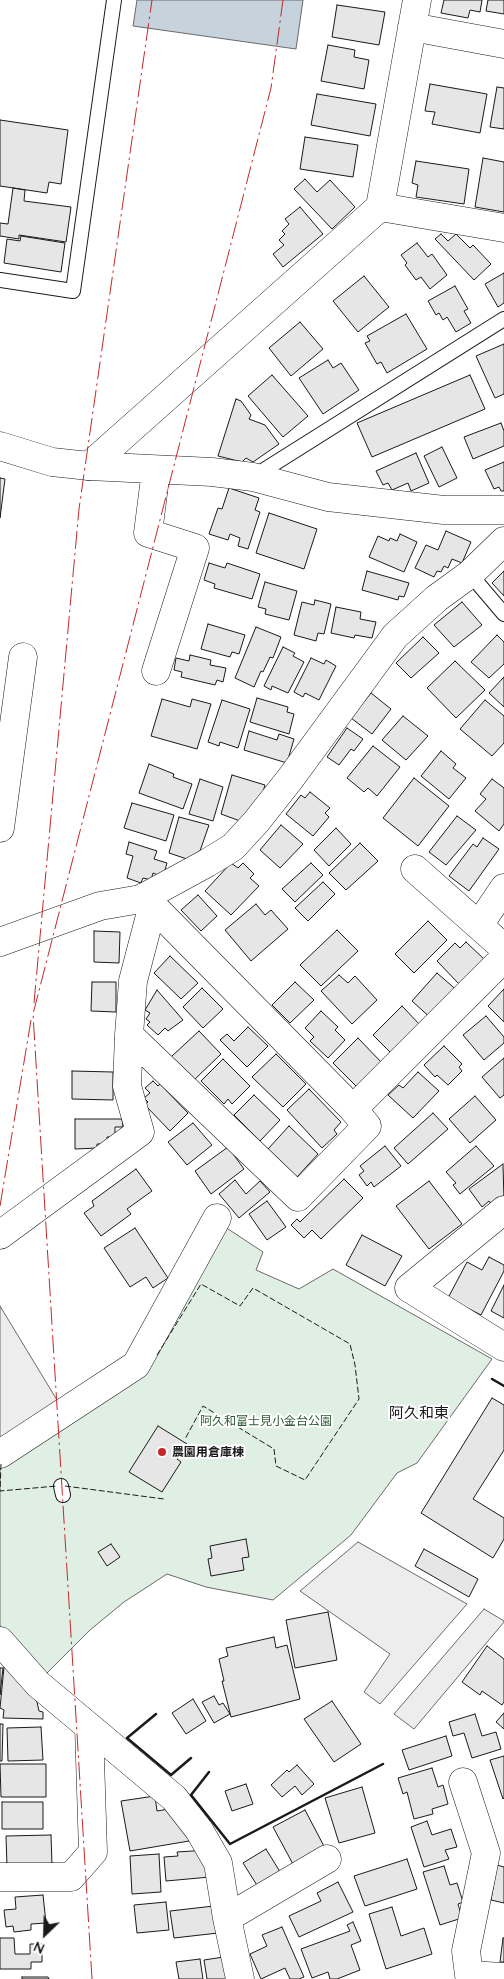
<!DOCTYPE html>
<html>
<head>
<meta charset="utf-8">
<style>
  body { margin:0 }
  #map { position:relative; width:504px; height:1979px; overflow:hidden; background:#fff; font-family:Quicksand,sans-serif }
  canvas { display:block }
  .north { position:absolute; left:20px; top:1909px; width:50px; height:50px; -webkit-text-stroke:4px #fff; paint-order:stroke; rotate:204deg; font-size:14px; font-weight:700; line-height:20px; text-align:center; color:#1a1a1a }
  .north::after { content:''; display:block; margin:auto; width:18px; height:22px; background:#1a1a1a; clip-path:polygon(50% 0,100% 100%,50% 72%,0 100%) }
</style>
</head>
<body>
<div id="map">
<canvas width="504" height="1979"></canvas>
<div class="north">N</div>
</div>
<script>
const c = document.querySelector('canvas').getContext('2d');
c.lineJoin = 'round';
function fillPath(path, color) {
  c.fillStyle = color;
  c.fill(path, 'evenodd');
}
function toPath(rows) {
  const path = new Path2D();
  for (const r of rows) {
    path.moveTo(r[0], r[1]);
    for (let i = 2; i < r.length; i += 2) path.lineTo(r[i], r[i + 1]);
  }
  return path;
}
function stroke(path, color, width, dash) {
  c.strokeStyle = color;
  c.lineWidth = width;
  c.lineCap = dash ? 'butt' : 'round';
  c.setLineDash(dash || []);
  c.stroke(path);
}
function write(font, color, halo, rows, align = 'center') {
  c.font = font + ' Quicksand,"Noto Sans JP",sans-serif';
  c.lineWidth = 4;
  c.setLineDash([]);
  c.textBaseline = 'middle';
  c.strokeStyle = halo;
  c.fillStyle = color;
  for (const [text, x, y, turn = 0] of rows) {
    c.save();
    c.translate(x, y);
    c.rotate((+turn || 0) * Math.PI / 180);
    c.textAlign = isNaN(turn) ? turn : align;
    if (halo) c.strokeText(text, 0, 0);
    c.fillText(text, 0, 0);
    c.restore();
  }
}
const green = toPath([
  [222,1225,263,1252,256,1270,299,1289,333,1269,492,1359,417,1463,397,1473,351,1535,273,1600,206,1587,167,1574,124,1602,90,1630,45,1675,10,1641,0,1626,0,1462,138,1373,222,1225]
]);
const parking = toPath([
  [0,1306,60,1405,0,1446,0,1306],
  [358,1542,467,1604,380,1704,364,1692,390,1654,300,1591,358,1542],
  [484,1609,504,1621,504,1622,414,1729,394,1714,484,1609]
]);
const water = toPath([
  [137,0,303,0,296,49,133,26,137,0]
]);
const building = toPath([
  [444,0,482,0,480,12,470,10,468,18,441,13,444,0],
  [488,0,504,0,504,14,486,11,488,0],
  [337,5,385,12,379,45,332,37,337,5],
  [328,45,355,50,354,57,369,60,364,89,321,81,328,45],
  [430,84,487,94,480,133,432,124,435,112,425,111,430,84],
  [497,87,504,88,504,129,490,127,497,87],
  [317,94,376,104,370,136,311,125,317,94],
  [0,120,68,130,61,184,49,182,47,193,0,186,0,120],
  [305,137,358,145,353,177,300,169,305,137],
  [483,158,504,162,504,212,475,207,483,158],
  [416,161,469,169,464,204,416,197,418,185,412,183,416,161],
  [305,179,317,192,330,180,355,207,332,229,294,189,305,179],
  [13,188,25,190,24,201,71,207,66,242,19,235,19,239,0,236,0,223,8,224,13,188],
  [300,207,323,234,283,267,273,254,284,245,279,240,285,234,282,231,289,224,285,219,300,207],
  [441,234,448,241,456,234,470,248,473,245,491,264,474,280,435,239,441,234],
  [21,236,65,243,61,272,4,263,7,239,20,241,21,236],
  [417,243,428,257,432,254,447,275,430,289,421,277,416,280,405,265,407,263,401,255,417,243],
  [504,273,504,303,498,307,485,284,504,273],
  [364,276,389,307,358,332,333,301,364,276],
  [455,286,468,309,464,311,471,323,456,332,447,317,443,320,439,313,436,315,428,301,455,286],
  [406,314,427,349,387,373,381,362,377,364,365,343,370,341,367,336,406,314],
  [300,322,323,349,291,376,269,348,300,322],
  [504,344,504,394,495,398,476,356,504,344],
  [328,360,333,368,341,363,359,390,323,414,299,378,328,360],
  [272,375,308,416,283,437,248,396,272,375],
  [470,375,485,409,372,457,357,423,470,375],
  [236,399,241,401,251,415,249,419,265,425,279,444,253,462,246,458,242,462,218,456,236,399],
  [501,423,504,431,504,446,473,459,464,437,501,423],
  [442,447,457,478,439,487,424,456,442,447],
  [416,453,429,483,411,491,408,483,392,490,388,483,383,485,376,471,416,453],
  [504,462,504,491,501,491,499,487,494,489,485,470,504,462],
  [0,478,5,479,0,518,0,478],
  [229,488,259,498,255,510,260,512,248,549,238,546,240,538,230,534,228,540,209,534,218,508,222,509,229,488],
  [269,513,317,529,304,569,256,553,269,513],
  [446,531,471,542,462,563,452,559,448,568,444,566,441,572,437,571,434,577,415,568,426,545,438,550,446,531],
  [400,534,417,542,404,572,369,557,378,536,389,541,390,538,397,541,400,534],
  [209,563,225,568,227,563,260,574,252,599,214,588,215,584,204,580,209,563],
  [367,571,409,583,404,597,399,596,398,600,362,590,367,571],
  [504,571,504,596,492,583,504,571],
  [265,582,297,591,289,620,265,614,266,609,258,607,265,582],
  [315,600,331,604,324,634,318,633,316,641,294,635,302,602,314,605,315,600],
  [462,602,482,625,454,647,434,625,462,602],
  [336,607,361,612,360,619,376,622,372,638,355,635,354,638,331,633,336,607],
  [208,624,245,635,239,654,232,652,230,657,201,649,208,624],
  [256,627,281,637,273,658,270,657,263,672,261,671,254,687,235,678,256,627],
  [497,635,504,642,504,664,489,678,471,662,497,635],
  [423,637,439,653,411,678,396,663,423,637],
  [283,647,295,653,293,656,304,662,288,693,272,686,271,690,264,686,283,647],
  [190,655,211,660,210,665,226,668,223,682,217,680,215,685,181,677,182,672,174,670,176,658,189,661,190,655],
  [311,658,324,664,326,660,336,666,319,700,305,693,303,697,294,692,311,658],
  [455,661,485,690,456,718,427,688,455,661],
  [504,677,504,707,489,693,504,677],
  [371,693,391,709,372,734,351,718,371,693],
  [257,698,288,707,287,712,294,714,289,734,250,722,257,698],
  [162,699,190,707,192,699,211,704,197,749,151,736,162,699],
  [222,700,250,709,238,748,220,742,219,746,208,742,222,700],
  [485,700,504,716,504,743,492,756,460,729,485,700],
  [403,716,428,736,406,760,382,740,403,716],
  [347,728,363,739,354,751,351,749,339,765,327,757,347,728],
  [249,731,277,740,279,734,294,739,287,763,244,750,249,731],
  [373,746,400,767,377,796,368,788,364,792,347,778,373,746],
  [441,751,456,764,453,768,466,778,449,799,421,776,441,751],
  [149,764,174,774,173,777,192,784,183,809,139,793,149,764],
  [232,775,265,785,260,802,240,821,221,814,232,775],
  [414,778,449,806,418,846,383,818,414,778],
  [200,779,223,787,213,821,189,814,200,779],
  [492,779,504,788,504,824,499,831,475,811,486,799,480,794,492,779],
  [310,792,330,808,325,813,329,817,313,836,286,814,301,795,305,798,310,792],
  [132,803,174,815,166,841,124,828,132,803],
  [457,816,476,830,446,865,429,852,457,816],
  [179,817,209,825,200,851,187,859,169,853,179,817],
  [281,825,303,844,280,868,260,850,281,825],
  [336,828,351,844,329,866,314,850,336,828],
  [483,838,499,849,469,891,449,876,473,844,477,847,483,838],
  [129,842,157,851,154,859,167,863,163,877,153,873,151,880,143,878,141,883,127,878,133,856,126,854,129,842],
  [360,843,378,861,346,890,329,873,360,843],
  [231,863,238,868,243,863,254,874,250,878,259,886,231,915,205,891,231,863],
  [311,863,323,875,295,902,282,889,311,863],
  [323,882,335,894,308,921,295,908,323,882],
  [198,895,217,916,201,931,181,910,198,895],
  [256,904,265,915,271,910,288,929,251,961,225,930,256,904],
  [428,921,447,940,414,973,395,954,428,921],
  [337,930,358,951,321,986,300,965,337,930],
  [94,931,120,932,119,963,94,962,94,931],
  [466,942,484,959,459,984,437,961,455,943,460,948,466,942],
  [170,956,198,983,181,999,154,973,170,956],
  [437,973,460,993,434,1021,412,1001,437,973],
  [339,975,348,983,355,976,377,1000,352,1024,321,991,339,975],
  [92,982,116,982,116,1012,91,1011,92,982],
  [295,982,314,1000,290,1023,272,1005,295,982],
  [202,988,223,1009,203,1028,183,1007,202,988],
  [504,989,504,1022,488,1006,504,989],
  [157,990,183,1020,168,1031,165,1028,158,1035,147,1025,150,1022,146,1019,150,1013,145,1010,157,990],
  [402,1006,421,1026,392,1054,373,1035,402,1006],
  [321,1011,338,1027,335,1030,345,1040,328,1058,310,1041,314,1037,305,1028,321,1011],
  [486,1016,504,1037,504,1043,484,1060,463,1035,486,1016],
  [248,1027,268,1046,247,1067,220,1040,227,1034,234,1041,248,1027],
  [199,1031,221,1054,193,1081,171,1057,199,1031],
  [358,1038,382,1063,357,1087,333,1063,358,1038],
  [444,1046,462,1064,459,1067,462,1071,448,1085,437,1075,435,1077,424,1065,444,1046],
  [276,1054,306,1084,283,1107,252,1077,276,1054],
  [504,1058,504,1095,500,1098,482,1077,504,1058],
  [223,1059,250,1086,232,1104,228,1099,224,1104,201,1081,223,1059],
  [72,1071,113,1072,113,1100,72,1099,72,1071],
  [418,1072,439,1091,413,1118,388,1095,399,1085,403,1088,418,1072],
  [153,1081,158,1086,160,1084,188,1113,170,1131,145,1105,148,1102,144,1098,150,1093,145,1088,153,1081],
  [309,1089,341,1122,334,1130,337,1134,322,1148,287,1110,309,1089],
  [254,1095,280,1120,260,1141,234,1115,254,1095],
  [475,1096,496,1120,470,1143,449,1119,475,1096],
  [433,1113,448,1129,408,1164,394,1148,433,1113],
  [75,1119,122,1119,123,1127,115,1127,115,1137,107,1137,107,1144,97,1144,97,1148,75,1149,75,1119],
  [193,1123,212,1145,187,1165,168,1142,193,1123],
  [289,1126,318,1154,297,1177,268,1149,289,1126],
  [385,1146,401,1166,374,1187,371,1182,367,1186,359,1175,364,1171,360,1166,385,1146],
  [476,1146,494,1166,460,1194,453,1185,456,1183,446,1172,476,1146],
  [228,1147,244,1169,211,1194,195,1171,228,1147],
  [503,1164,504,1201,494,1208,489,1201,482,1207,469,1189,503,1164],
  [136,1169,152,1191,127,1209,131,1214,101,1236,84,1213,94,1206,92,1201,136,1169],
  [344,1179,363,1198,321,1239,312,1230,304,1238,291,1225,297,1219,300,1222,344,1179],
  [235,1180,246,1194,260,1181,270,1192,239,1218,219,1194,235,1180],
  [429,1181,462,1224,429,1249,396,1206,429,1181],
  [267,1201,286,1227,267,1240,249,1214,267,1201],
  [135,1228,168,1278,153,1288,146,1277,130,1287,104,1248,135,1228],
  [362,1235,402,1256,385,1286,346,1265,362,1235],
  [489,1257,504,1265,504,1271,481,1315,448,1298,467,1262,482,1270,489,1257],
  [504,1285,504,1318,491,1311,504,1285],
  [492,1398,504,1405,504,1450,473,1499,504,1518,504,1539,493,1558,421,1513,492,1398],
  [158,1426,187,1444,177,1459,181,1462,162,1492,129,1472,158,1426],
  [246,1539,249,1557,242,1558,244,1570,211,1576,208,1559,212,1558,210,1546,246,1539],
  [111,1544,120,1557,107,1566,98,1552,111,1544],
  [424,1549,478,1579,469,1597,415,1566,424,1549],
  [328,1612,337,1660,295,1668,286,1620,328,1612],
  [274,1637,276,1648,287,1645,300,1699,231,1717,222,1681,224,1681,219,1659,228,1656,226,1648,274,1637],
  [487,1646,504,1659,504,1702,502,1705,482,1691,480,1695,462,1682,487,1646],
  [4,1667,12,1667,37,1702,39,1711,43,1712,43,1719,3,1718,4,1710,0,1708,4,1667],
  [0,1668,3,1668,0,1695,0,1668],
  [214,1696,219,1705,223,1703,230,1714,214,1723,202,1702,214,1696],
  [193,1699,206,1721,186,1734,172,1713,193,1699],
  [332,1701,361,1744,334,1762,304,1719,332,1701],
  [504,1713,504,1729,496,1722,504,1713],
  [475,1714,482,1736,496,1732,501,1749,472,1758,464,1733,453,1736,449,1722,475,1714],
  [0,1724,3,1724,2,1761,0,1761,0,1724],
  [41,1727,43,1760,8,1761,7,1728,41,1727],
  [446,1736,452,1756,409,1770,402,1750,446,1736],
  [504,1756,504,1798,503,1799,490,1760,504,1756],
  [0,1764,46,1764,46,1797,1,1797,0,1764],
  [297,1765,314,1784,302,1795,295,1786,282,1797,271,1785,287,1770,289,1772,297,1765],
  [432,1768,438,1787,443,1785,448,1804,432,1809,433,1814,414,1819,407,1792,403,1794,398,1778,432,1768],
  [246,1784,253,1804,232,1811,225,1791,246,1784],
  [362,1787,375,1833,339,1843,325,1798,362,1787],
  [155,1796,157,1811,169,1809,184,1812,189,1841,130,1851,121,1801,155,1796],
  [2,1802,43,1802,43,1829,2,1829,2,1802],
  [305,1810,326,1850,294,1866,273,1827,305,1810],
  [427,1821,432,1835,451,1829,457,1847,445,1850,449,1859,424,1867,411,1827,427,1821],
  [51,1835,52,1866,7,1867,6,1836,51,1835],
  [266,1849,282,1875,260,1890,243,1863,266,1849],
  [208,1850,210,1877,166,1881,164,1857,178,1856,177,1852,208,1850],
  [159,1854,161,1892,132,1894,130,1856,159,1854],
  [407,1859,417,1889,365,1906,354,1876,407,1859],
  [497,1865,504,1867,504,1903,491,1900,497,1865],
  [444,1866,450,1885,457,1883,463,1902,458,1904,462,1918,440,1925,423,1872,444,1866],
  [338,1882,353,1912,299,1937,289,1916,321,1901,317,1893,338,1882],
  [43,1895,46,1923,31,1924,31,1930,14,1932,13,1926,6,1927,4,1910,16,1909,15,1897,43,1895],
  [166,1902,169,1930,137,1933,134,1905,166,1902],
  [214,1906,218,1933,174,1938,170,1911,214,1906],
  [392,1907,401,1936,424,1928,432,1954,386,1969,369,1914,392,1907],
  [353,1922,361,1941,351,1945,360,1970,337,1979,330,1979,328,1972,312,1978,301,1949,350,1931,347,1925,353,1922],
  [282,1927,304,1977,299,1979,290,1979,285,1968,261,1979,250,1954,267,1946,262,1935,282,1927],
  [0,1938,14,1938,15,1954,30,1954,30,1944,42,1944,42,1962,31,1962,31,1969,0,1969,0,1938],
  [503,1938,504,1938,504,1962,500,1962,503,1938],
  [230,1956,234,1979,207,1979,204,1960,230,1956],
  [200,1959,203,1979,179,1979,176,1962,200,1959],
  [22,1977,48,1977,49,1979,22,1979,22,1977]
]);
const lane = toPath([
  [0,280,73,291,114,0],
  [253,477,504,319],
  [470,574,504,614],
  [61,1486,63,1495]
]);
const street = toPath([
  [380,207,504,228],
  [0,446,52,462,89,466,212,472,253,477,328,497,444,510,504,510],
  [156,470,148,533,195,548,156,671],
  [0,828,23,657],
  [415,869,504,948],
  [479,925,504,888],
  [0,942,100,906,141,899,207,863,233,847,256,822,290,779,395,636,437,598,470,574,504,541],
  [353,1109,504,958],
  [504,1210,409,1288,504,1347],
  [0,1235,140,1132,127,1086,129,1035,133,981,151,912,144,897,353,1109,367,1126,298,1197,129,1035],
  [0,1454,136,1365,217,1218],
  [0,1641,38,1684,174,1798,199,1830,218,1863,227,1918,240,1979],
  [463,1782,486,1853,466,1951,469,1975,504,1977],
  [0,1877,71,1877,93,1852,89,1727],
  [227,1918,327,1859]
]);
const secondary = toPath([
  [412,27,504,44],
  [89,466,380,207,417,0]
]);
const fence = toPath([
  [157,1355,201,1284,240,1306,253,1288,350,1344,355,1365,359,1399,305,1480,276,1466,274,1449,203,1406,185,1439],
  [1,1464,0,1491,57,1486],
  [65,1486,164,1499]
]);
const wall = toPath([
  [492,1379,504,1386],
  [156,1714,127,1738,171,1775,191,1758],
  [209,1772,191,1795,230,1844,383,1764]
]);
const power = toPath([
  [34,1003,79,509,152,0],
  [0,1206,31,1020],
  [92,1979,33,1014,271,88,283,0]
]);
const markers = [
  [162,1452,5,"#c62828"]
];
const parkNames = [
  ["阿久和富士見小金台公園",266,1421]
];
const poiNames = [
  ["農園用倉庫棟",172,1452]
];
const quarterNames = [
  ["阿久和東",419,1413]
];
fillPath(green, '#e0efe3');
stroke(green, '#6a6a6a', 1);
fillPath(parking, '#ededed');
stroke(parking, '#6a6a6a', 1);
fillPath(water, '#c6d2dc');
stroke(water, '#6a6a6a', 1);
fillPath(building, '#e6e6e6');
stroke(building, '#1a1a1a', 1);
stroke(lane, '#1a1a1a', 16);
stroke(street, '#1a1a1a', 29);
stroke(secondary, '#1a1a1a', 29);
stroke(lane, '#fff', 14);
stroke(street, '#fff', 28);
stroke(secondary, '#fff', 28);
stroke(fence, '#1a1a1a', 1, [6, 2.5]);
stroke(wall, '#1a1a1a', 2.5);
stroke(power, '#c62828', 1, [18, 4, 2.5, 4]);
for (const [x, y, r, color] of markers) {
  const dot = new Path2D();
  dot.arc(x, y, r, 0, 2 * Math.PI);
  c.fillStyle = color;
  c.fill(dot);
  stroke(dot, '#fff', 2);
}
write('12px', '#2b5a34', '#fff', parkNames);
write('bold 12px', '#1a1a1a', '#fff', poiNames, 'left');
write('15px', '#1a1a1a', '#fff', quarterNames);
</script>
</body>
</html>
